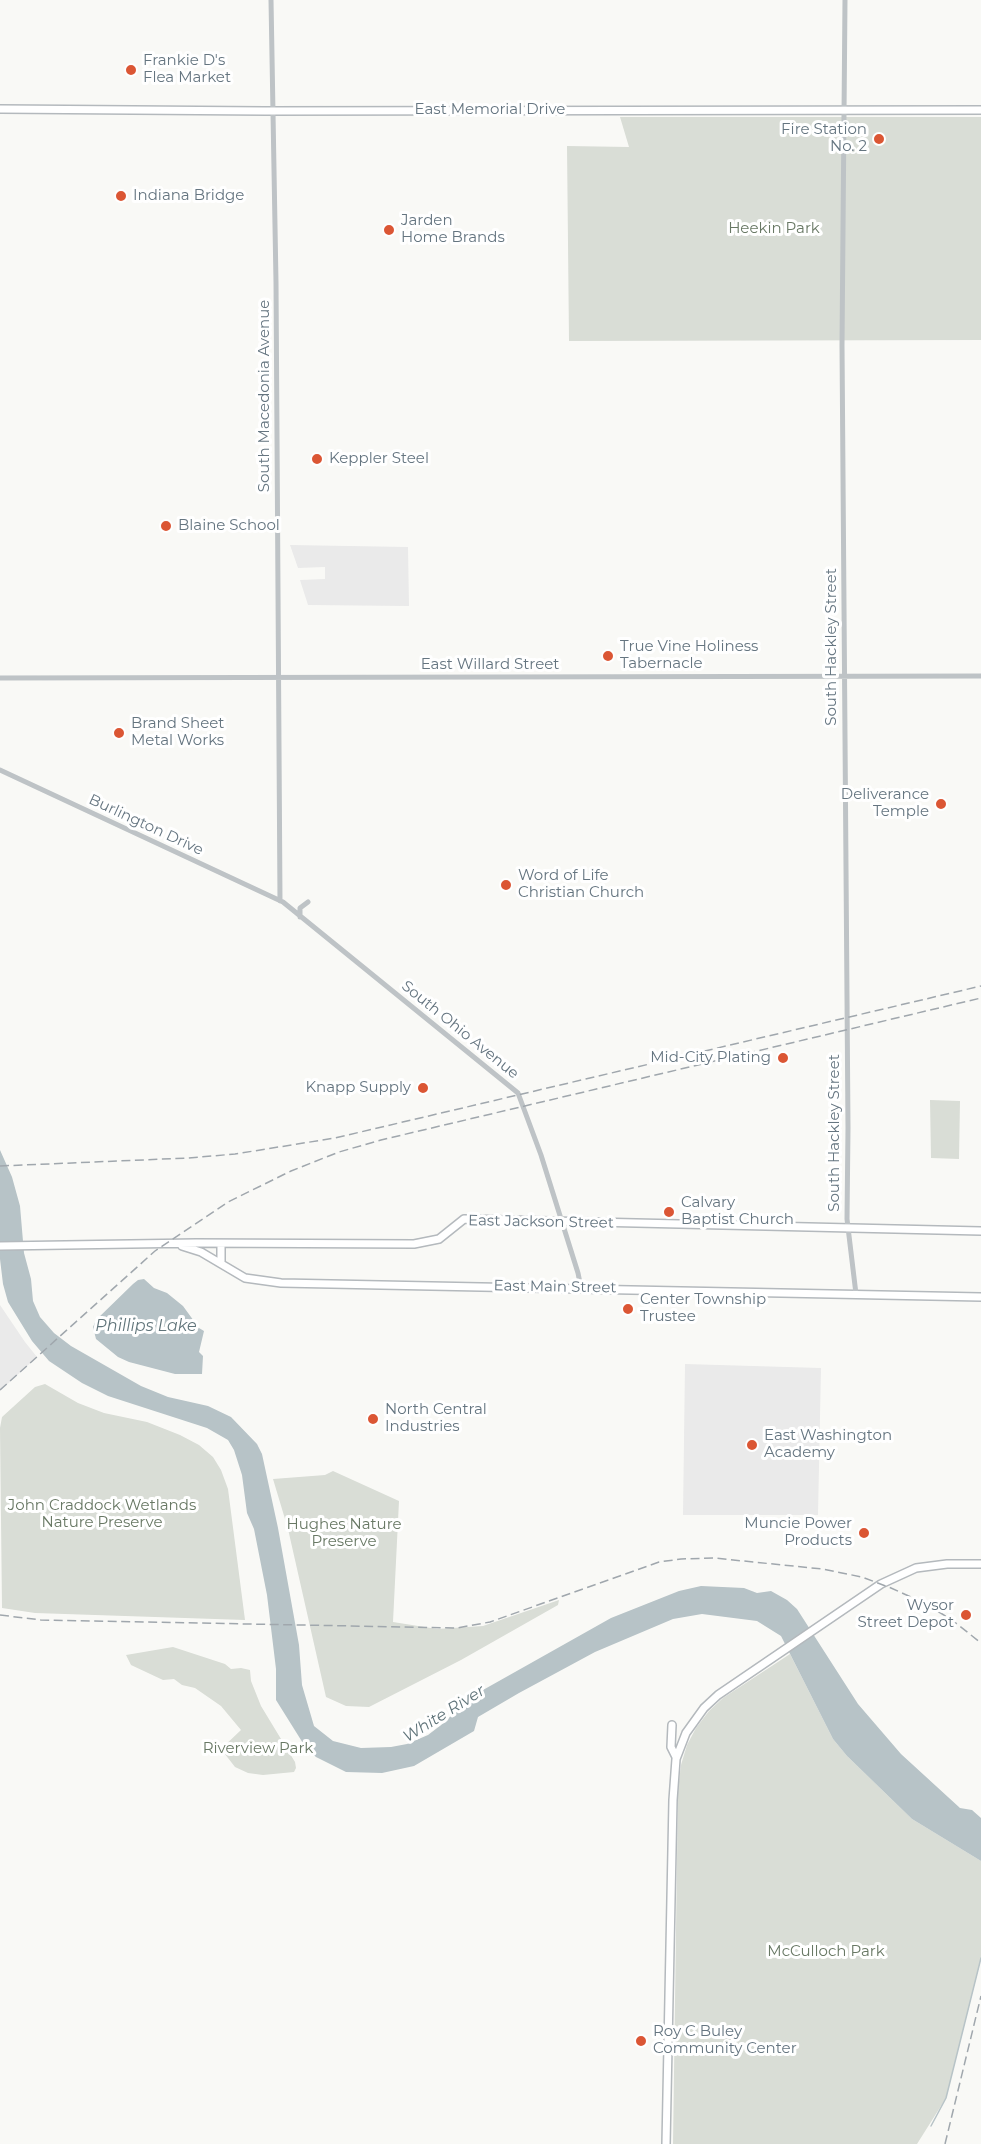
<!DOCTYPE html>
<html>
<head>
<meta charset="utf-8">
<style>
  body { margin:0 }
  canvas { display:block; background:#f9f9f6 }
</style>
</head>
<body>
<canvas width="981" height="2144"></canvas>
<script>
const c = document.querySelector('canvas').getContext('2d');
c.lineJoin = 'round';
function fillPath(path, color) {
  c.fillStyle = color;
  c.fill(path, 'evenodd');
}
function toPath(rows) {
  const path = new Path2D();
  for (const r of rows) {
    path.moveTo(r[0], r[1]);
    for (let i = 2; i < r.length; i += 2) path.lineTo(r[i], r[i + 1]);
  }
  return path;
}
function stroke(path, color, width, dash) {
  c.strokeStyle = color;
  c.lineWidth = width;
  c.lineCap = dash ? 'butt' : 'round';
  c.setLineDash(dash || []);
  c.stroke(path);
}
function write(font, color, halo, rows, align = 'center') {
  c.font = font + ' Montserrat,sans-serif';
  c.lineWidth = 6;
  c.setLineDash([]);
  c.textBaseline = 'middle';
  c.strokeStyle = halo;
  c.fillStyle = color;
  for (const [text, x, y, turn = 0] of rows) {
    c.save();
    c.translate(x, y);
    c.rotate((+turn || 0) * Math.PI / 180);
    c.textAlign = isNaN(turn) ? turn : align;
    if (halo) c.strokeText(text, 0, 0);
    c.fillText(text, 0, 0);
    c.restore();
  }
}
const built = toPath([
  [290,545,408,547,409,606,308,605,300,580,325,579,325,567,298,568],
  [0,1305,25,1342,37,1357,0,1391],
  [685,1364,821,1368,818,1515,683,1515]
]);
const green = toPath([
  [620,117,981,117,981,340,569,341,567,146,629,147],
  [930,1100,960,1101,959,1159,931,1158],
  [45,1384,78,1403,104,1413,147,1422,180,1435,199,1445,213,1457,221,1470,228,1489,245,1620,35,1613,2,1608,0,1428,2,1417,35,1387],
  [333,1471,399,1501,393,1622,437,1629,483,1626,559,1600,558,1605,461,1660,369,1707,346,1706,326,1697,288,1529,273,1479,325,1475],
  [173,1647,225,1664,231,1669,241,1668,250,1670,251,1681,261,1706,295,1762,296,1768,294,1772,263,1775,248,1773,235,1767,221,1749,241,1730,221,1706,195,1688,182,1685,174,1679,163,1680,131,1665,126,1655],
  [790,1654,833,1739,847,1756,912,1819,981,1861,981,1958,946,2098,917,2144,673,2144,678,1789,681,1765,687,1745,696,1728,709,1711,723,1698]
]);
const water = toPath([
  [0,1150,12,1177,20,1206,24,1253,31,1279,33,1301,40,1317,54,1333,71,1346,141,1386,168,1397,208,1406,231,1417,257,1444,262,1454,278,1528,299,1645,302,1685,314,1726,333,1741,361,1748,391,1747,407,1744,428,1735,445,1722,467,1699,611,1618,679,1591,701,1586,744,1588,757,1593,771,1591,787,1600,797,1609,858,1704,901,1754,960,1808,972,1810,981,1818,981,1861,912,1819,847,1756,833,1739,781,1636,757,1621,702,1614,673,1619,595,1652,519,1693,478,1717,474,1731,414,1766,382,1773,346,1772,316,1757,306,1748,276,1700,276,1669,267,1595,254,1529,247,1513,242,1475,234,1450,228,1440,207,1428,108,1396,82,1383,49,1361,32,1341,8,1302,3,1284,0,1259],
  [144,1279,154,1288,167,1293,183,1306,199,1328,204,1331,199,1352,203,1356,202,1374,175,1374,129,1362,118,1357,96,1339,93,1327,96,1320,133,1284,138,1280]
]);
const stream = toPath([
  [931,2126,946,2098,981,1958]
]);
const minor = toPath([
  [271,0,276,282,280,901],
  [845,0,842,345,848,1128,847,1219,856,1294],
  [0,678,981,676],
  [0,770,283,902,518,1093,541,1155,578,1273,581,1288],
  [300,917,300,908,308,902]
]);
const major = toPath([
  [0,109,265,111,981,110],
  [0,1246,196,1243,414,1244,439,1239,464,1219,981,1231],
  [182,1246,201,1252,245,1278,281,1283,981,1297],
  [221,1263,221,1244],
  [672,1725,671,1747,676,1757],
  [666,2144,673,1800,676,1759,686,1733,704,1708,718,1695,881,1584,916,1568,947,1564,981,1564]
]);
const rail = toPath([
  [0,1166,188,1158,235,1154,335,1138,981,986],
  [0,1390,155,1251,228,1202,291,1171,339,1152,381,1140,981,998],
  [0,1615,41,1620,457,1628,490,1622,659,1562,681,1559,714,1558,822,1569,862,1577,891,1588,924,1603,952,1620,981,1643],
  [945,2144,981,1996]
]);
const markers = [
  [131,70,6,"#db5634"],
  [879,139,6,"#db5634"],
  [121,196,6,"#db5634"],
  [389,230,6,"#db5634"],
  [317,459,6,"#db5634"],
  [166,526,6,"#db5634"],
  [608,656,6,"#db5634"],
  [119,733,6,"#db5634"],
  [941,804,6,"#db5634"],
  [506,885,6,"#db5634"],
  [783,1058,6,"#db5634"],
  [423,1088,6,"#db5634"],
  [669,1212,6,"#db5634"],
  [628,1309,6,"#db5634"],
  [373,1419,6,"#db5634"],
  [752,1445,6,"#db5634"],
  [864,1533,6,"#db5634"],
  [966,1615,6,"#db5634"],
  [641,2041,6,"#db5634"]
];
const poiNames = [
  ["Frankie D's",143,61],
  ["Flea Market",143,78],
  ["Fire Station",867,130,"right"],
  ["No. 2",867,147,"right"],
  ["Indiana Bridge",133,196],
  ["Jarden",401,221],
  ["Home Brands",401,238],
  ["Keppler Steel",329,459],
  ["Blaine School",178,526],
  ["True Vine Holiness",620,647],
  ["Tabernacle",620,664],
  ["Brand Sheet",131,724],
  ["Metal Works",131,741],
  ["Deliverance",929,795,"right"],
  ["Temple",929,812,"right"],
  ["Word of Life",518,876],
  ["Christian Church",518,893],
  ["Mid-City Plating",771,1058,"right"],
  ["Knapp Supply",411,1088,"right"],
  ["Calvary",681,1203],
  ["Baptist Church",681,1220],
  ["Center Township",640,1300],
  ["Trustee",640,1317],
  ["North Central",385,1410],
  ["Industries",385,1427],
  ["East Washington",764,1436],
  ["Academy",764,1453],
  ["Muncie Power",852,1524,"right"],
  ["Products",852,1541,"right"],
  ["Wysor",954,1606,"right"],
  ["Street Depot",954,1623,"right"],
  ["Roy C Buley",653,2032],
  ["Community Center",653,2049]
];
const streetNames = [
  ["East Memorial Drive",490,110],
  ["South Macedonia Avenue",265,396,-90],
  ["South Hackley Street",832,647,-90],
  ["East Willard Street",490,665],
  ["Burlington Drive",146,825,25],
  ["South Ohio Avenue",460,1030,39],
  ["South Hackley Street",835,1133,-90],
  ["East Jackson Street",541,1222,1],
  ["East Main Street",555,1287,1]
];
const parkNames = [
  ["Heekin Park",774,229],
  ["John Craddock Wetlands",102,1506],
  ["Nature Preserve",102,1523],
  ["Hughes Nature",344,1525],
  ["Preserve",344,1542],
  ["Riverview Park",258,1749],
  ["McCulloch Park",826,1952]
];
const waterNames = [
  ["Phillips Lake",146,1326],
  ["White River",444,1714,-32]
];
fillPath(built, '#eaeaea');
fillPath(green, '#d9ddd6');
fillPath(water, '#b7c3c7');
stroke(stream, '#b7c3c7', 1.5);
stroke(major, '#b4b9bd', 10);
stroke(minor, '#bec3c6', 5);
stroke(major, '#fff', 7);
stroke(rail, '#a0a7ad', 1.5, [9, 4.5]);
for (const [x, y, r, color] of markers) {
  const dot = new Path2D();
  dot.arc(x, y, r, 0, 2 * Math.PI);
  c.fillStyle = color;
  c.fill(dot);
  stroke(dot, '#fff', 2);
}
write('15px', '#657580', '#fff', poiNames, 'left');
write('15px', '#657580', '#fff', streetNames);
write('15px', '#687864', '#fff', parkNames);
write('italic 16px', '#60747a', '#fff', waterNames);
</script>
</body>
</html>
